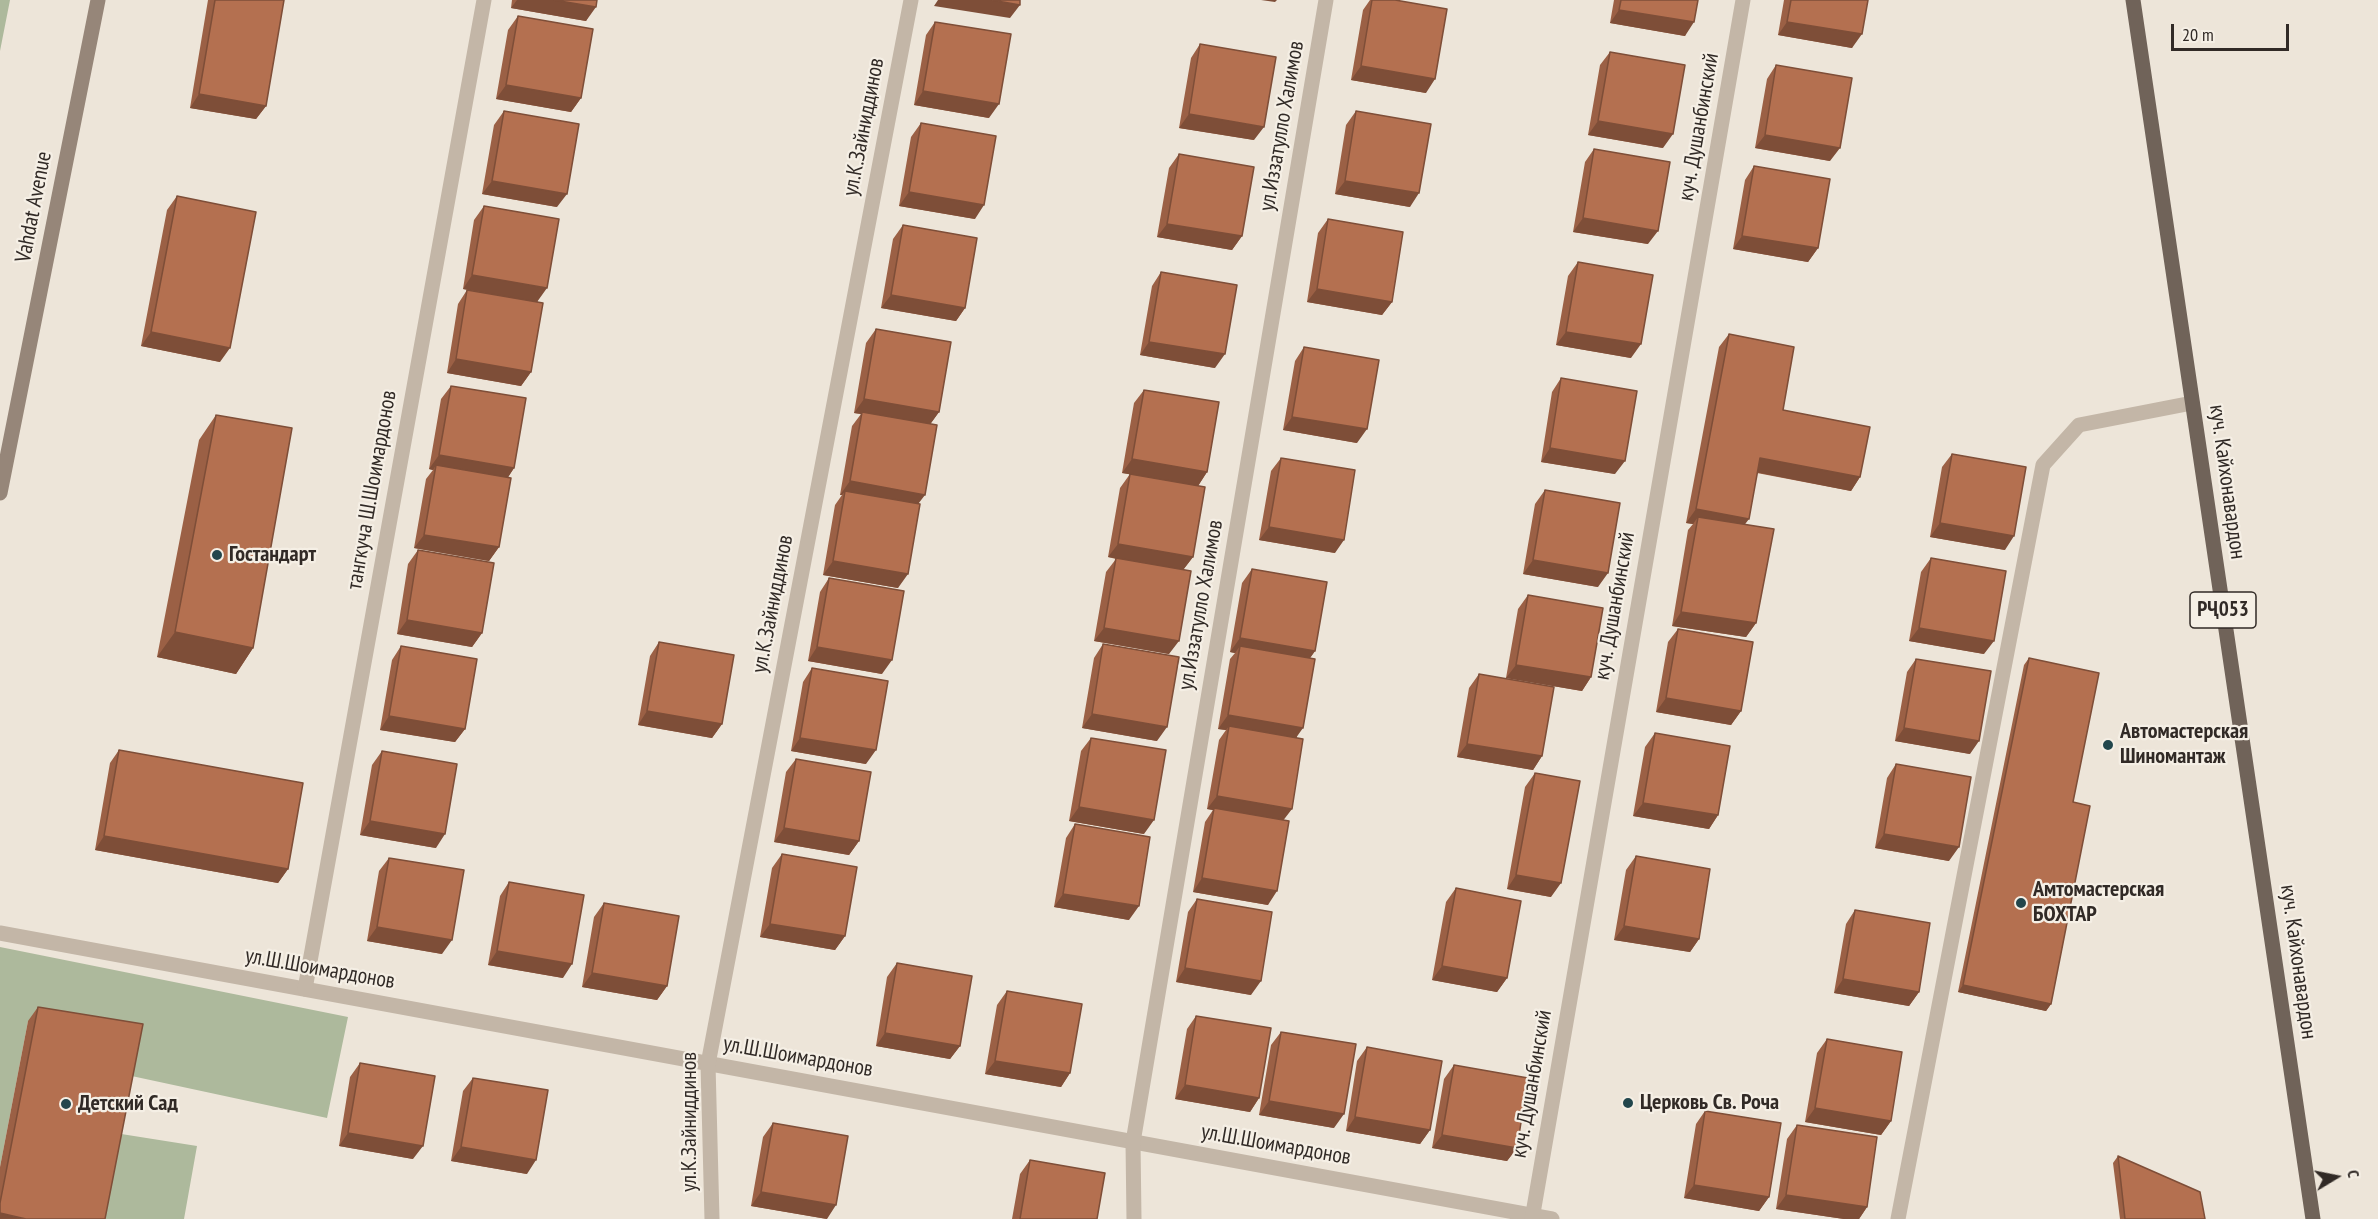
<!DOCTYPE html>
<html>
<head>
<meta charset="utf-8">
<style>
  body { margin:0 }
  #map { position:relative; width:2378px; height:1219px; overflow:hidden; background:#ede5d9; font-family:"PT Sans Narrow",sans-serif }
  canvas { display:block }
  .north { position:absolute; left:2306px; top:1147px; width:60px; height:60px; -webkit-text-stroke:4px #f5efe5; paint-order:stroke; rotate:80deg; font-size:16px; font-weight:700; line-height:24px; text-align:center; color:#312a26 }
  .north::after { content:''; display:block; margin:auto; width:21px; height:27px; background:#312a26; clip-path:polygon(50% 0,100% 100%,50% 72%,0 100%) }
  .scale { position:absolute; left:2171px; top:24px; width:118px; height:27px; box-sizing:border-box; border:3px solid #312a26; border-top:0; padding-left:8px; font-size:18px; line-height:21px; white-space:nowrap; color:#312a26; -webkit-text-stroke:4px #f5efe5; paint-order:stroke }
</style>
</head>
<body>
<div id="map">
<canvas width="2378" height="1219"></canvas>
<div class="north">С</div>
<div class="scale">20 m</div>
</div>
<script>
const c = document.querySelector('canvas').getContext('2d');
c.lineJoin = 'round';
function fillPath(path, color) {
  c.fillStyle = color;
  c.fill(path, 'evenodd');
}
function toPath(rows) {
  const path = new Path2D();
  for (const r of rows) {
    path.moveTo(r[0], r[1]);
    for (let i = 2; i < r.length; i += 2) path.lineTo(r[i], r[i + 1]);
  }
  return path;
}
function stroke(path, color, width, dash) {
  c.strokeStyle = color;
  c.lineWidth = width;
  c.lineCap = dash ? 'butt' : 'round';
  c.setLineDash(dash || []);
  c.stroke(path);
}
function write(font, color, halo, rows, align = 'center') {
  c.font = font + ' "PT Sans Narrow",sans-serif';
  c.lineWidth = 4.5;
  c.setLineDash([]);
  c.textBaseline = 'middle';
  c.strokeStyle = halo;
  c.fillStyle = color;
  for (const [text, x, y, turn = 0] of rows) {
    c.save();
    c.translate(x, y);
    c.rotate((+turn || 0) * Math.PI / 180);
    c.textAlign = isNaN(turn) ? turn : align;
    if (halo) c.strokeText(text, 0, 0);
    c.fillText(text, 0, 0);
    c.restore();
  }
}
const green = toPath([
  [0,0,10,0,0,51],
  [0,947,348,1017,327,1118,127,1075,28,1021,0,1167],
  [115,1133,197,1146,184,1219,98,1219]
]);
const lane = toPath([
  [0,933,1552,1219],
  [1898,1219,2043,465,2079,425,2192,403]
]);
const street = toPath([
  [305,989,484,0],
  [712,1219,708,1064,911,0],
  [1134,1219,1133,1142,1326,0],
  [1532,1219,1743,0]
]);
const secondary = toPath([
  [0,493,98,0]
]);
const primary = toPath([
  [2133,0,2313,1219]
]);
const wall = toPath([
  [208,0,284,0,266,106,256,119,190,108],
  [512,0,597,0,586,21,511,8],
  [1370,0,1395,0,1426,93,1351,80,1363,10],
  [1614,0,1698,0,1685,36,1610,23],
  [1784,0,1868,0,1852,48,1778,35],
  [518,16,581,98,571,112,496,99,508,30],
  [935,22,989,118,914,105,926,35],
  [1200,44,1254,140,1179,128,1191,58],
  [1610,52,1663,148,1588,135,1600,65],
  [1776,65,1830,161,1755,148,1767,79],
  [504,111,557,207,482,194,494,125],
  [1356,111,1410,207,1335,194,1346,125],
  [921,123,975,219,899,206,911,137],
  [1594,149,1648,244,1573,232,1585,162],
  [1179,154,1242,236,1232,250,1157,237,1169,168],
  [1754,166,1818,248,1808,262,1733,249,1745,180],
  [177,196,220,362,141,346,167,210],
  [484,206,538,302,531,372,521,386,447,373,458,304,467,290,503,296,463,289,474,220],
  [1328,219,1392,302,1382,315,1307,302,1318,233],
  [903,225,965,308,956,321,881,308,893,239],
  [1578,262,1631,358,1556,345,1568,276],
  [1161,272,1215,368,1140,355,1152,286],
  [876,329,939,412,930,424,918,504,898,588,823,575,835,505,842,495,840,495,852,426,861,414,854,413,866,343],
  [1729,334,1783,410,1860,477,1851,491,1757,473,1745,524,1756,623,1746,637,1672,626,1688,530,1693,524,1686,523,1719,347],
  [1304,347,1357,443,1283,430,1295,361],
  [1561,378,1615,474,1541,462,1552,392],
  [451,386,514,468,508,477,499,547,489,561,414,548,426,479,433,470,429,469,441,399],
  [1144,390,1207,472,1198,486,1193,557,1183,570,1169,654,1094,641,1106,572,1116,559,1108,557,1120,488,1130,474,1122,473,1134,403],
  [216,415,253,648,236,674,157,657,199,440],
  [1952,454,2005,550,1930,537,1942,467],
  [1281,458,1335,553,1259,540,1271,471],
  [1545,490,1598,587,1523,574,1535,504],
  [418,550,482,633,472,647,397,634,408,564],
  [1931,558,1984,654,1909,641,1921,572],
  [1252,569,1315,651,1310,658,1283,820,1268,905,1193,892,1205,822,1213,810,1207,809,1219,740,1226,730,1218,729,1230,659,1235,653,1230,652,1242,583],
  [829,578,882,674,808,661,820,592],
  [1528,595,1591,677,1582,691,1506,678,1518,609],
  [1678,629,1741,711,1731,725,1656,712,1668,642],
  [659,642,722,724,712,738,638,725,650,656],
  [1103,644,1157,741,1082,728,1094,658],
  [401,646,465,729,455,742,380,730,392,660],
  [2029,658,2073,802,2051,1004,2046,1011,1958,992,2024,665],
  [1916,659,1970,754,1895,741,1907,672],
  [812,668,866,764,791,751,803,682],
  [1479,674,1542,756,1533,770,1457,757,1469,688],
  [1655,733,1718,815,1709,829,1633,816,1645,747],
  [1091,738,1144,834,1069,821,1081,751],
  [119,750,288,869,278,883,95,850,110,763],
  [382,751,436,848,360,835,372,765],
  [796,759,859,841,849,855,774,842,786,772],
  [1896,764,1949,861,1875,848,1887,778],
  [1535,773,1551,897,1507,889,1525,787],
  [1075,824,1129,920,1054,907,1066,838],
  [782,854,845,936,835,950,760,937,772,868],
  [1636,856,1699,939,1690,952,1614,940,1626,870],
  [389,858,442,954,367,941,379,871],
  [509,882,563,978,488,965,500,896],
  [1456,888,1507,978,1497,992,1432,980,1446,902],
  [1197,899,1251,995,1176,982,1188,912],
  [604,903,667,986,657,1000,582,987,594,917],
  [1855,910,1919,992,1909,1006,1834,993,1846,924],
  [897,963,960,1046,950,1059,876,1046,887,977],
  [1007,991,1070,1073,1061,1087,985,1074,997,1005],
  [38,1007,0,1219,0,1167,28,1021],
  [1196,1016,1259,1098,1250,1112,1175,1099,1187,1029],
  [1281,1032,1334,1128,1259,1115,1271,1045],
  [1827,1039,1891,1121,1881,1135,1805,1122,1817,1053],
  [1367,1047,1430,1130,1420,1144,1346,1131,1357,1061],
  [360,1063,413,1159,339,1146,350,1077],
  [1454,1065,1517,1148,1507,1161,1432,1148,1444,1079],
  [473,1078,527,1174,451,1161,463,1091],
  [1705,1111,1769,1197,1759,1211,1684,1198,1696,1124],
  [773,1123,827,1219,751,1206,763,1137],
  [1797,1125,1867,1207,1859,1219,1844,1219,1776,1209,1787,1139],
  [2118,1156,2205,1219,2120,1219,2113,1163],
  [1030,1160,1097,1219,1012,1219,1020,1174]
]);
const shadedWall = toPath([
  [517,0,554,0,596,7,586,21,511,8],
  [938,0,992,0,1020,5,1010,18,934,6],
  [1261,0,1277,0,1275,2],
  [1619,10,1694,22,1685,36,1610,23],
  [1787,22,1862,34,1852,48,1778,35],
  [1361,66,1435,79,1426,93,1351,80],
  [506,85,581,98,571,112,496,99],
  [923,91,999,104,989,118,914,105],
  [199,94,266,106,256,119,190,108],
  [1189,114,1264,127,1254,140,1179,128],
  [1598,121,1673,134,1663,148,1588,135],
  [1765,135,1840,148,1830,161,1755,148],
  [492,181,567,194,557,207,482,194],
  [1345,181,1419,193,1410,207,1335,194],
  [909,192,984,205,975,219,899,206],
  [1583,218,1658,231,1648,244,1573,232],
  [1167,224,1242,236,1232,250,1157,237],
  [1742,236,1818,248,1808,262,1733,249],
  [472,275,547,288,537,302,463,289],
  [1317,289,1392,302,1382,315,1307,302],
  [891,295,965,308,956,321,881,308],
  [151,332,230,348,220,362,141,346],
  [1566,332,1641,344,1631,358,1556,345],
  [1149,342,1225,354,1215,368,1140,355],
  [456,359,531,372,521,386,447,373],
  [864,399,939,412,929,426,862,412,861,414,854,413],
  [1292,417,1367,429,1357,443,1283,430],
  [1550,448,1625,461,1615,474,1541,462],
  [439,455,514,468,505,482,436,465,433,470,429,469],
  [1760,458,1860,477,1851,491,1750,471],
  [1132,459,1207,472,1198,486,1122,473],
  [850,481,925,495,915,508,845,491,842,495,840,495],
  [1696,509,1749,519,1739,532,1698,517,1693,524,1686,523],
  [1940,523,2014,536,2005,550,1930,537],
  [1269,527,1344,540,1335,553,1259,540],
  [424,535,499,547,489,561,414,548],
  [1118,544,1193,557,1183,570,1108,557],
  [1533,560,1608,573,1598,587,1523,574],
  [833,561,908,574,898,588,823,575],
  [1681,612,1756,623,1746,637,1672,626],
  [407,620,482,633,472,647,397,634],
  [1104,628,1179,641,1169,654,1094,641],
  [1919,628,1994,641,1984,654,1909,641],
  [175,632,253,648,236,674,157,657],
  [1240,638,1315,651,1305,665,1240,646,1235,653,1230,652],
  [817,647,892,660,882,674,808,661],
  [1516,665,1591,677,1582,691,1506,678],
  [1666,698,1741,711,1731,725,1656,712],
  [647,711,722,724,712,738,638,725],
  [1092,714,1167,727,1157,741,1082,728],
  [1228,715,1303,728,1293,742,1229,726,1226,730,1218,729],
  [389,716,465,729,455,742,380,730],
  [1904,728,1979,741,1970,754,1895,741],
  [800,738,876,750,866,764,791,751],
  [1467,744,1542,756,1533,770,1457,757],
  [1217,796,1292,809,1282,822,1214,808,1213,810,1207,809],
  [1643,803,1718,815,1709,829,1633,816],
  [1079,807,1154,820,1144,834,1069,821],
  [370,821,445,834,436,848,360,835],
  [784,828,859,841,849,855,774,842],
  [1884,834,1959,847,1949,861,1875,848],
  [104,836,288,869,278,883,95,850],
  [1516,875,1561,883,1551,897,1507,889],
  [1202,878,1277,891,1268,905,1193,892],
  [1063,894,1139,906,1129,920,1054,907],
  [770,924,845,936,835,950,760,937],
  [1624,926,1699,939,1690,952,1614,940],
  [377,927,452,940,442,954,367,941],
  [497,951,572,964,563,978,488,965],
  [1442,966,1507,978,1497,992,1432,980],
  [1185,968,1261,981,1251,995,1176,982],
  [592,973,667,986,657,1000,582,987],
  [1843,979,1919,992,1909,1006,1834,993],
  [1963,985,2051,1004,2046,1011,1958,992],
  [885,1033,960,1046,950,1059,876,1046],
  [995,1061,1070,1073,1061,1087,985,1074],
  [1185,1085,1259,1098,1250,1112,1175,1099],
  [1269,1101,1344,1114,1334,1128,1259,1115],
  [1815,1108,1891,1121,1881,1135,1805,1122],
  [1355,1117,1430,1130,1420,1144,1346,1131],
  [348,1133,423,1146,413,1159,339,1146],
  [1442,1135,1517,1148,1507,1161,1432,1148],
  [461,1147,536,1160,527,1174,451,1161],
  [1694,1185,1769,1197,1759,1211,1684,1198],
  [761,1192,836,1205,827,1219,751,1206],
  [1786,1195,1867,1207,1859,1219,1844,1219,1776,1209],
  [0,1213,26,1219,0,1219]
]);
const building = toPath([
  [215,0,284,0,266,106,199,94,215,0],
  [554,0,597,0,596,7,554,0],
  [992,0,1020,0,1020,5,992,0],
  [1372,0,1395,0,1447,9,1435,79,1361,66,1372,0],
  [1621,0,1698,0,1694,22,1619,10,1621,0],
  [1791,0,1868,0,1862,34,1787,22,1791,0],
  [518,16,593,29,581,98,506,85,518,16],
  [935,22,1011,34,999,104,923,91,935,22],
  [1200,44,1276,57,1264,127,1189,114,1200,44],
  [1610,52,1685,65,1673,134,1598,121,1610,52],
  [1776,65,1852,78,1840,148,1765,135,1776,65],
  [504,111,579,124,567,194,492,181,504,111],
  [1356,111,1431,124,1419,193,1345,181,1356,111],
  [921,123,996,136,984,205,909,192,921,123],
  [1594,149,1670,162,1658,231,1583,218,1594,149],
  [1179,154,1254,167,1242,236,1167,224,1179,154],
  [1754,166,1830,179,1818,248,1742,236,1754,166],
  [177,196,256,212,230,348,151,332,177,196],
  [484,206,559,219,547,288,472,275,484,206],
  [1328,219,1403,232,1392,302,1317,289,1328,219],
  [903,225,977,238,965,308,891,295,903,225],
  [1578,262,1653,275,1641,344,1566,332,1578,262],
  [1161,272,1237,285,1225,354,1149,342,1161,272],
  [467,290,543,303,531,372,456,359,467,290],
  [876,329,951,342,939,412,864,399,876,329],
  [1729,334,1794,347,1783,410,1870,427,1860,477,1760,458,1749,519,1696,509,1729,334],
  [1304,347,1379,360,1367,429,1292,417,1304,347],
  [1561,378,1637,391,1625,461,1550,448,1561,378],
  [451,386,526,398,514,468,439,455,451,386],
  [1144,390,1219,402,1207,472,1132,459,1144,390],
  [862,412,937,425,925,495,850,481,862,412],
  [216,415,292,428,253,648,175,632,216,415],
  [1952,454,2026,467,2014,536,1940,523,1952,454],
  [1281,458,1355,470,1344,540,1269,527,1281,458],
  [436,465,511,478,499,547,424,535,436,465],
  [1130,474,1205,487,1193,557,1118,544,1130,474],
  [1545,490,1620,503,1608,573,1533,560,1545,490],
  [845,491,920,504,908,574,833,561,845,491],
  [1698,517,1774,529,1756,623,1681,612,1698,517],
  [418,550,494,563,482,633,407,620,418,550],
  [1116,558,1191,571,1179,641,1104,628,1116,558],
  [1931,558,2006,571,1994,641,1919,628,1931,558],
  [1252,569,1327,582,1315,651,1240,638,1252,569],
  [829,578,904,591,892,660,817,647,829,578],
  [1528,595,1603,608,1591,677,1516,665,1528,595],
  [1678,629,1753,642,1741,711,1666,698,1678,629],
  [659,642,734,655,722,724,647,711,659,642],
  [1103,644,1179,657,1167,727,1092,714,1103,644],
  [401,646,477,659,465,729,389,716,401,646],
  [1240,646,1315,659,1303,728,1228,715,1240,646],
  [2029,658,2099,673,2073,802,2090,806,2051,1004,1963,985,2029,658],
  [1916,659,1991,671,1979,741,1904,728,1916,659],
  [812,668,888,681,876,750,800,738,812,668],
  [1479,674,1554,687,1542,756,1467,744,1479,674],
  [1229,726,1303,739,1292,809,1217,796,1229,726],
  [1655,733,1730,746,1718,815,1643,803,1655,733],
  [1091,738,1166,750,1154,820,1079,807,1091,738],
  [119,750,303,783,288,869,104,836,119,750],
  [382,751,457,764,445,834,370,821,382,751],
  [796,759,871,772,859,841,784,828,796,759],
  [1896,764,1971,777,1959,847,1884,834,1896,764],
  [1535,773,1580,781,1561,883,1516,875,1535,773],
  [1214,808,1289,821,1277,891,1202,878,1214,808],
  [1075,824,1150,837,1139,906,1063,894,1075,824],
  [782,854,857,867,845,936,770,924,782,854],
  [1636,856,1710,869,1699,939,1624,926,1636,856],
  [389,858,464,870,452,940,377,927,389,858],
  [509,882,584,895,572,964,497,951,509,882],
  [1456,888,1521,901,1507,978,1442,966,1456,888],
  [1197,899,1272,912,1261,981,1185,968,1197,899],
  [604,903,679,916,667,986,592,973,604,903],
  [1855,910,1930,923,1919,992,1843,979,1855,910],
  [897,963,972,976,960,1046,885,1033,897,963],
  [1007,991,1082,1004,1070,1073,995,1061,1007,991],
  [38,1007,143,1024,105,1219,26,1219,0,1213,0,1203,38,1007],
  [1196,1016,1271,1028,1259,1098,1185,1085,1196,1016],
  [1281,1032,1356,1044,1344,1114,1269,1101,1281,1032],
  [1827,1039,1902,1052,1891,1121,1815,1108,1827,1039],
  [1367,1047,1442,1061,1430,1130,1355,1117,1367,1047],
  [360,1063,435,1076,423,1146,348,1133,360,1063],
  [1454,1065,1528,1078,1517,1148,1442,1135,1454,1065],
  [473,1078,548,1090,536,1160,461,1147,473,1078],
  [1705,1111,1781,1123,1769,1197,1694,1185,1705,1111],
  [773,1123,848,1136,836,1205,761,1192,773,1123],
  [1797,1125,1877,1137,1867,1207,1786,1195,1797,1125],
  [2118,1156,2200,1192,2205,1219,2125,1219,2118,1156],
  [1030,1160,1105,1173,1097,1219,1020,1219,1030,1160]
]);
const markers = [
  [217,555,6,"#22464c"],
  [2108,745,6,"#22464c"],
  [2021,903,6,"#22464c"],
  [1628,1103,6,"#22464c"],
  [66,1104,6,"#22464c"]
];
const shields = [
  [2223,610,66]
];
const shieldNames = [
  ["РҶ053",2223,610]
];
const streetNames = [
  ["ул.Иззатулло Халимов",1282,126,-80],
  ["ул.К.Зайниддинов",864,127,-79],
  ["куч. Душанбинский",1699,127,-80],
  ["Vahdat Avenue",34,207,-79],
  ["куч. Кайхонавардон",2227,482,82],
  ["тангкуча Ш.Шоимардонов",372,490,-80],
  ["ул.К.Зайниддинов",773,604,-79],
  ["ул.Иззатулло Халимов",1201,605,-80],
  ["куч. Душанбинский",1615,606,-80],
  ["куч. Кайхонавардон",2298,962,82],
  ["ул.Ш.Шоимардонов",320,969,10],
  ["ул.Ш.Шоимардонов",798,1057,10],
  ["куч. Душанбинский",1532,1084,-80],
  ["ул.К.Зайниддинов",690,1122,-90],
  ["ул.Ш.Шоимардонов",1276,1145,10]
];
const poiNames = [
  ["Гостандарт",229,555],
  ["Автомастерская",2120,732],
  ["Шиномантаж",2120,757],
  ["Амтомастерская",2033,890],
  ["БОХТАР",2033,915],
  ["Церковь Св. Роча",1640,1103],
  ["Детский Сад",78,1104]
];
fillPath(green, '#adb99c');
stroke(lane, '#c3b6a7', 15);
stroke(street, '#c3b6a7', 15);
stroke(secondary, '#968679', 15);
stroke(primary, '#706359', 15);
fillPath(wall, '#9b6045');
fillPath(shadedWall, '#7e4e38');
fillPath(building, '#b47050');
stroke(building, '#7e4e38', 1.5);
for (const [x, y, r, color] of markers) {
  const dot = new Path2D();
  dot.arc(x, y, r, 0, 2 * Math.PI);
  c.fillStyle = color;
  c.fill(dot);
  stroke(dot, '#f5efe5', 2);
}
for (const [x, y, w] of shields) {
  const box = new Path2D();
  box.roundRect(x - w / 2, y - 18, w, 36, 4.5);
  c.fillStyle = '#f5efe5';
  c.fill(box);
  stroke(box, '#312a26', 1.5);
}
write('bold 21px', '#312a26', null, shieldNames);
write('22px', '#312a26', '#f5efe5', streetNames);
write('bold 22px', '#312a26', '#f5efe5', poiNames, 'left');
</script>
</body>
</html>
